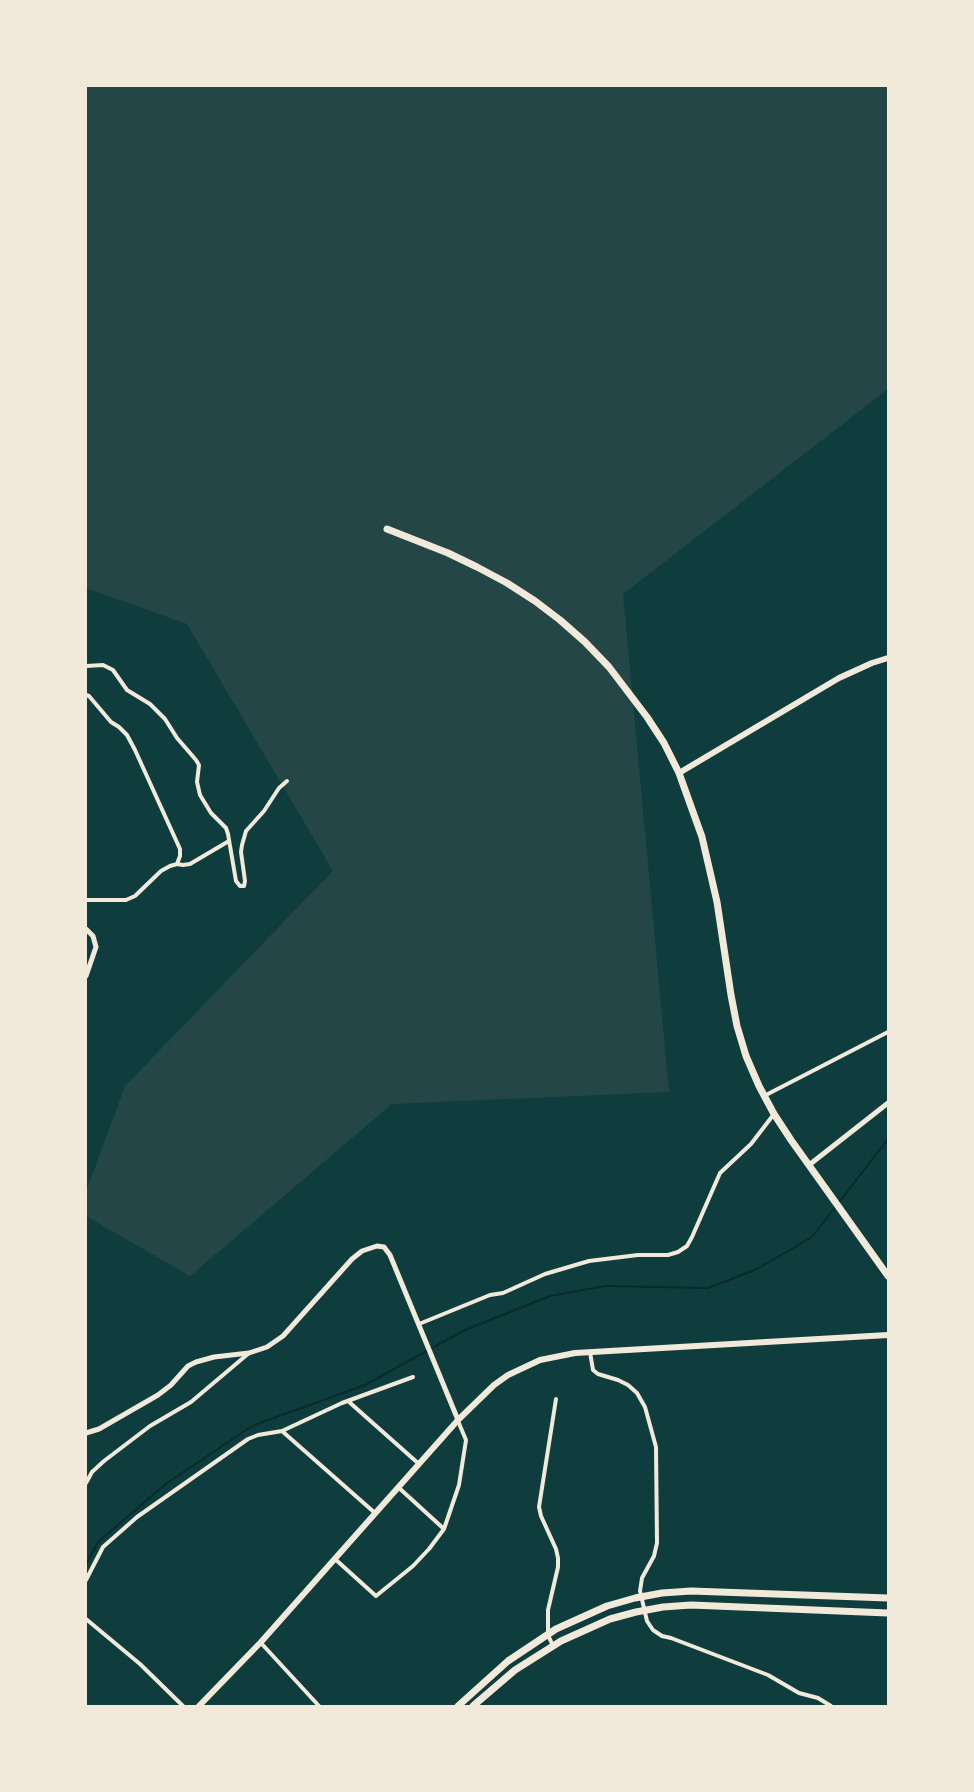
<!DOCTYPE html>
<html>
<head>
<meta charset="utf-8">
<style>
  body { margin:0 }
  #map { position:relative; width:974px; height:1792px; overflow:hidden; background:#0f3d3e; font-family:"Sofia Sans Condensed",sans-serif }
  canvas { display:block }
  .frame { position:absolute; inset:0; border:87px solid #f1e9da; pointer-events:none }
</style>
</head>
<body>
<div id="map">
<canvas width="974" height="1792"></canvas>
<div class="frame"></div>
</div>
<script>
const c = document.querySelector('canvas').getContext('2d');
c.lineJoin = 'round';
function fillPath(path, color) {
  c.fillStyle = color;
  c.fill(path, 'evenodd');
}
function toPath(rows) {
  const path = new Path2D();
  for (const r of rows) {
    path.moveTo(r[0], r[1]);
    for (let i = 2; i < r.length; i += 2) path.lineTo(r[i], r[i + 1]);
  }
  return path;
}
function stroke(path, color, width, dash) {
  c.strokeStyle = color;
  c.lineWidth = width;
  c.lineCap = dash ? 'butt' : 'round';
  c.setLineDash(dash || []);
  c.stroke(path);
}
const green = toPath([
  [86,86,888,86,888,389,623,594,669,1092,392,1104,190,1276,86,1216,86,1192,125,1086,333,871,187,624,86,588]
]);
const stream = toPath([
  [86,1564,99,1541,167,1483,252,1426,365,1385,465,1330,550,1296,605,1286,708,1288,757,1269,812,1237,888,1139]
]);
const minor = toPath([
  [86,666,103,665,113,670,127,690,150,704,165,719,177,738,196,760,199,765,197,782,200,795,211,813,226,828,228,834,236,881,240,886,244,886,245,881,241,852,242,845,246,831,264,811,279,788,287,781],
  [86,695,89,696,111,722,119,727,127,735,135,750,180,849,180,856,177,864],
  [86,900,126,900,135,896,161,871,170,866,177,864,183,865,190,864,229,841],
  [764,1096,888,1032],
  [419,1324,490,1295,503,1293,545,1274,589,1261,638,1255,668,1255,678,1252,687,1246,692,1237,720,1173,751,1144,774,1114],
  [590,1352,593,1370,598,1374,618,1380,628,1385,637,1393,645,1407,656,1447,657,1543,654,1556,642,1578,640,1591,647,1621,653,1630,662,1636,671,1638,768,1675,799,1693,818,1698,831,1706],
  [348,1401,419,1464],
  [282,1431,375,1513],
  [86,1483,92,1472,104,1461,150,1426,191,1402,249,1353],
  [398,1487,444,1529],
  [335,1559,376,1596,413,1566,429,1549,444,1529,459,1485,466,1440,458,1421],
  [86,1580,103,1547,137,1517,248,1439,258,1435,282,1431,342,1403,413,1377],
  [86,1619,140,1664,183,1706],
  [261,1643,319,1706],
  [553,1646,548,1635,548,1610,558,1567,558,1558,556,1549,541,1516,539,1507,556,1399]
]);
const tertiary = toPath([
  [86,929,93,936,96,947,86,976],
  [809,1165,888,1103],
  [86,1433,99,1429,158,1395,171,1385,188,1366,196,1362,214,1357,249,1353,267,1347,283,1336,352,1259,362,1251,377,1246,384,1247,390,1255,458,1420]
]);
const secondary = toPath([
  [679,773,839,678,872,663,888,658],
  [199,1706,261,1642,458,1420,494,1385,508,1375,540,1360,575,1353,888,1335]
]);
const trunk = toPath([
  [387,529,448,553,477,567,507,583,535,601,560,620,585,642,609,667,647,717,664,743,679,773,702,837,717,902,731,995,737,1026,746,1056,759,1086,774,1114,791,1140,888,1276],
  [458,1706,508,1661,556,1629,607,1606,635,1598,662,1593,691,1591,888,1598],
  [473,1706,515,1670,561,1641,610,1619,636,1612,663,1607,691,1605,888,1613]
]);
fillPath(green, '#244646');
stroke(stream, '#0a2a2b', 2);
stroke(minor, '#f1e9da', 4);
stroke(tertiary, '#f1e9da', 5);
stroke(secondary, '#f1e9da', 6);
stroke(trunk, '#f1e9da', 7);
</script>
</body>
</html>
